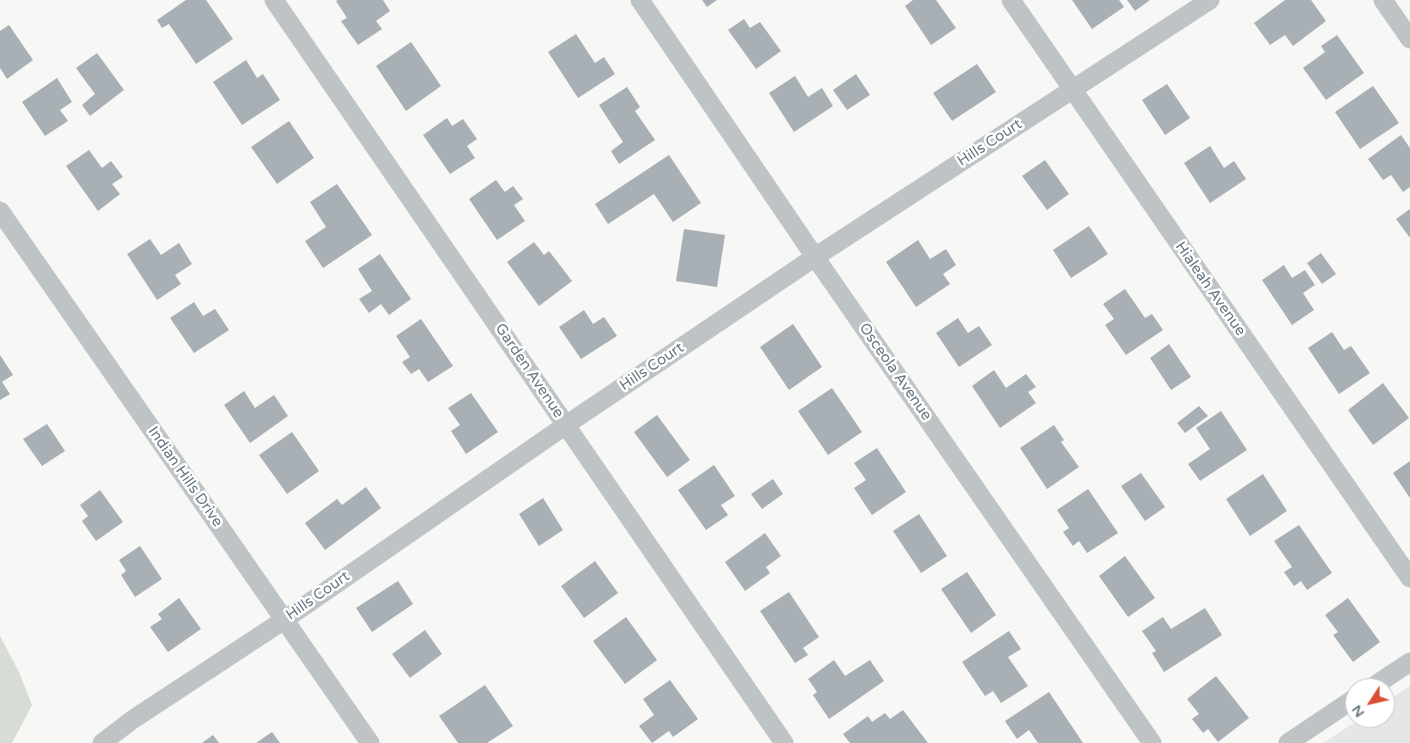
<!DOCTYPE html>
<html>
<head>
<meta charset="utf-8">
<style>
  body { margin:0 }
  #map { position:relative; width:1410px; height:743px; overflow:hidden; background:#f7f7f5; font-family:"Varela Round",sans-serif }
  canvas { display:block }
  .north { position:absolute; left:1345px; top:678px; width:50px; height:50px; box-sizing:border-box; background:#fff; border:1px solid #c3c9ce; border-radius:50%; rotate:235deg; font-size:14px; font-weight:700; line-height:20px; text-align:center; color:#687984 }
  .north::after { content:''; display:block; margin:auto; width:18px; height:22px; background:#d84f34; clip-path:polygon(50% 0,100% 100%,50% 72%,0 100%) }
</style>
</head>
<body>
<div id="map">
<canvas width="1410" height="743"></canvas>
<div class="north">N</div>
</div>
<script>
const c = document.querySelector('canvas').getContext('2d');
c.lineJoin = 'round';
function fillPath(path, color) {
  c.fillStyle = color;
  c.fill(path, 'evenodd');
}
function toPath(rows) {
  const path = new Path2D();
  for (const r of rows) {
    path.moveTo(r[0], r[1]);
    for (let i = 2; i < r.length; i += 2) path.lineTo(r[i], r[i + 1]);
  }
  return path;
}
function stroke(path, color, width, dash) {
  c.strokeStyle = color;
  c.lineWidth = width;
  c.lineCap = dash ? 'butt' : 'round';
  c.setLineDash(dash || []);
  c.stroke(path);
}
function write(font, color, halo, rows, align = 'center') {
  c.font = font + ' "Varela Round",sans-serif';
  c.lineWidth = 5;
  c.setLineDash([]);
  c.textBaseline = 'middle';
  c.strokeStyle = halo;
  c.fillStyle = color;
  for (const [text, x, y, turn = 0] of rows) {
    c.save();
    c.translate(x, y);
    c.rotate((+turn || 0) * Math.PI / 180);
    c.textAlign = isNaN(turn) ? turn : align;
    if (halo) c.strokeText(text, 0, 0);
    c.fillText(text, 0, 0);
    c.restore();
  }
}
const built = toPath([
  [1410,686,1410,743,1323,743,1361,718,1385,718,1385,702]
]);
const green = toPath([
  [0,636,19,672,32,705,12,743,0,743]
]);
const building = toPath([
  [186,0,206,0,233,39,196,64,169,24,162,28,157,20],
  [338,0,383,0,390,11,376,21,382,29,358,45,341,21,347,18,336,1],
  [702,0,717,0,707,7],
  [913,0,936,0,956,28,931,45,905,6],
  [1072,0,1119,0,1124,7,1092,29],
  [1127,0,1150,0,1135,11],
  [1285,0,1311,0,1326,21,1293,46,1285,35,1270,45,1254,23],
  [744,19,750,28,760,22,781,51,756,69,728,30],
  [9,25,33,60,7,79,0,68,0,31],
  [576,34,595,63,604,57,615,74,578,98,548,52],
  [1337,35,1364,73,1326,100,1303,68,1325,52,1321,46],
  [411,42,441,86,406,111,376,66],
  [97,53,124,90,90,116,82,105,95,94,76,68],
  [246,60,257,78,263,74,280,100,242,125,213,82],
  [977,64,996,92,952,121,933,93],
  [856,74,870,95,847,110,833,90],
  [795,76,808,97,822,88,833,106,794,132,769,93],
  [57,78,72,102,60,110,68,121,45,136,22,102],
  [1167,84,1190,118,1165,135,1142,100],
  [1373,86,1399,123,1360,149,1335,112],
  [627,87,640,107,635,111,655,140,619,164,611,151,623,142,599,105],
  [447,118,452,126,463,119,477,139,467,146,475,158,450,174,423,135],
  [289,121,314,158,277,184,251,147],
  [1401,135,1410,148,1410,187,1403,192,1391,175,1383,180,1368,159],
  [1210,146,1224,168,1234,161,1246,179,1210,203,1184,163],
  [89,150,102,168,111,161,123,177,112,184,120,194,98,211,66,166],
  [669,155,701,203,673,222,654,194,608,224,595,204],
  [1045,160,1069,194,1047,210,1022,176],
  [496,180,505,192,513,186,523,199,514,205,525,221,497,240,469,199],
  [337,184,372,235,323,268,305,241,326,227,310,202],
  [1410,209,1410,238,1396,219],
  [1089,226,1108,254,1071,278,1053,250],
  [684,229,725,235,717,287,676,281],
  [150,239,161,255,179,243,192,264,175,275,181,284,157,300,127,254],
  [918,240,930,259,946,249,956,265,943,274,950,284,916,307,886,262],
  [534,242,544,255,549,251,572,281,539,306,507,262],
  [1321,253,1336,274,1322,284,1307,263],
  [380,254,411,299,389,315,381,304,369,313,359,299,372,291,358,269],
  [1284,265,1292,278,1305,270,1315,285,1303,293,1314,310,1292,325,1262,280],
  [1125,289,1145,318,1152,314,1163,330,1126,355,1105,325,1114,319,1103,304],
  [194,302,203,316,215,309,229,330,194,353,170,318],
  [584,310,593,324,604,317,617,336,581,359,559,327],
  [958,318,968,333,979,326,992,345,959,367,936,333],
  [421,319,453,366,428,382,419,369,411,374,402,362,410,357,396,336],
  [793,324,822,367,789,390,760,347],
  [1332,332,1344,350,1351,346,1370,373,1339,394,1308,348],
  [1169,344,1191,377,1171,390,1150,358],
  [0,355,13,375,2,382,10,394,0,400],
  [994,370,1006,388,1026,374,1036,387,1028,392,1036,403,1000,428,972,386],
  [1383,383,1409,418,1373,445,1348,410],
  [832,388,862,432,828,455,798,411],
  [244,391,255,408,274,395,288,416,250,443,224,405],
  [471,393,498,432,466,454,451,431,460,425,448,408],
  [1199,406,1208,416,1185,433,1177,423],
  [1221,411,1247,450,1200,481,1188,464,1210,449,1196,428],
  [657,415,690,460,667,477,634,432],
  [47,424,65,451,42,466,23,439],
  [1054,425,1064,440,1061,442,1079,467,1047,489,1020,448],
  [292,432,319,471,287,494,259,455],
  [877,448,906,492,872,515,854,488,866,480,854,463],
  [1410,461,1410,498,1393,473],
  [714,465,735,496,721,505,728,515,706,530,678,490],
  [1141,473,1165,507,1145,521,1121,486],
  [1263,474,1287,511,1250,536,1226,499],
  [773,479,783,494,762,509,751,494],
  [366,487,381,508,325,550,305,523,337,499,342,505],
  [1088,489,1118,533,1087,553,1079,541,1073,546,1063,532,1069,528,1057,510],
  [100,490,123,522,96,541,82,521,88,516,80,505],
  [543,498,563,530,539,546,519,514],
  [919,514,947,556,921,573,893,531],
  [1299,525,1332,573,1307,590,1301,581,1294,586,1284,572,1292,567,1274,541],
  [765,533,781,556,766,567,770,573,745,591,725,562],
  [140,546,162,579,135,597,121,575,126,571,119,560],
  [1125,556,1155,598,1128,617,1099,576],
  [595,561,618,593,584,618,561,586],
  [967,572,996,615,971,633,941,589],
  [398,581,413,604,372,632,356,608],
  [789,592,819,637,803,648,808,655,795,663,760,611],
  [179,598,201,629,168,652,150,627,162,619,158,614],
  [1348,598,1380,642,1353,662,1333,635,1338,632,1325,615],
  [1205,608,1222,635,1164,672,1152,653,1156,651,1142,631,1163,617,1171,629],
  [626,617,657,660,625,684,593,641],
  [425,630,442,654,410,678,392,654],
  [1009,631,1021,649,1008,657,1028,686,1001,703,993,691,985,696,962,662],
  [834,660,845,676,870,660,884,681,829,719,813,695,817,692,808,679],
  [1216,676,1249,718,1218,742,1208,729,1203,733,1192,719,1199,714,1187,699],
  [670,680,698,719,673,737,669,731,652,743,639,726,654,715,643,699],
  [485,685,513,726,487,743,458,743,439,716],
  [1049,692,1083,743,1038,743,1029,730,1017,739,1005,721],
  [903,710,928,743,850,743,843,734,868,716,872,722,885,713,890,719],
  [272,732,280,743,256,743],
  [213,735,219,743,202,743]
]);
const street = toPath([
  [274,0,784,743],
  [640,0,815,257,1152,743],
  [1011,0,1410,578],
  [1383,0,1410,39],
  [0,211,370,743],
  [1371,688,1410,662],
  [102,743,132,720,284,620,566,425,815,257,1210,0],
  [1288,743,1355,698]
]);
const streetNames = [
  ["Hills Court",990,143,-33],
  ["Hialeah Avenue",1210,289,55],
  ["Hills Court",652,367,-34],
  ["Garden Avenue",529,371,56],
  ["Osceola Avenue",895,372,55],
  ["Indian Hills Drive",185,477,55],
  ["Hills Court",318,596,-35]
];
fillPath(built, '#e5e6e6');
fillPath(green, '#d7dcd4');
fillPath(building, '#a8b0b5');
stroke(street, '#bec3c6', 19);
write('15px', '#687984', '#fff', streetNames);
</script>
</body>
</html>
